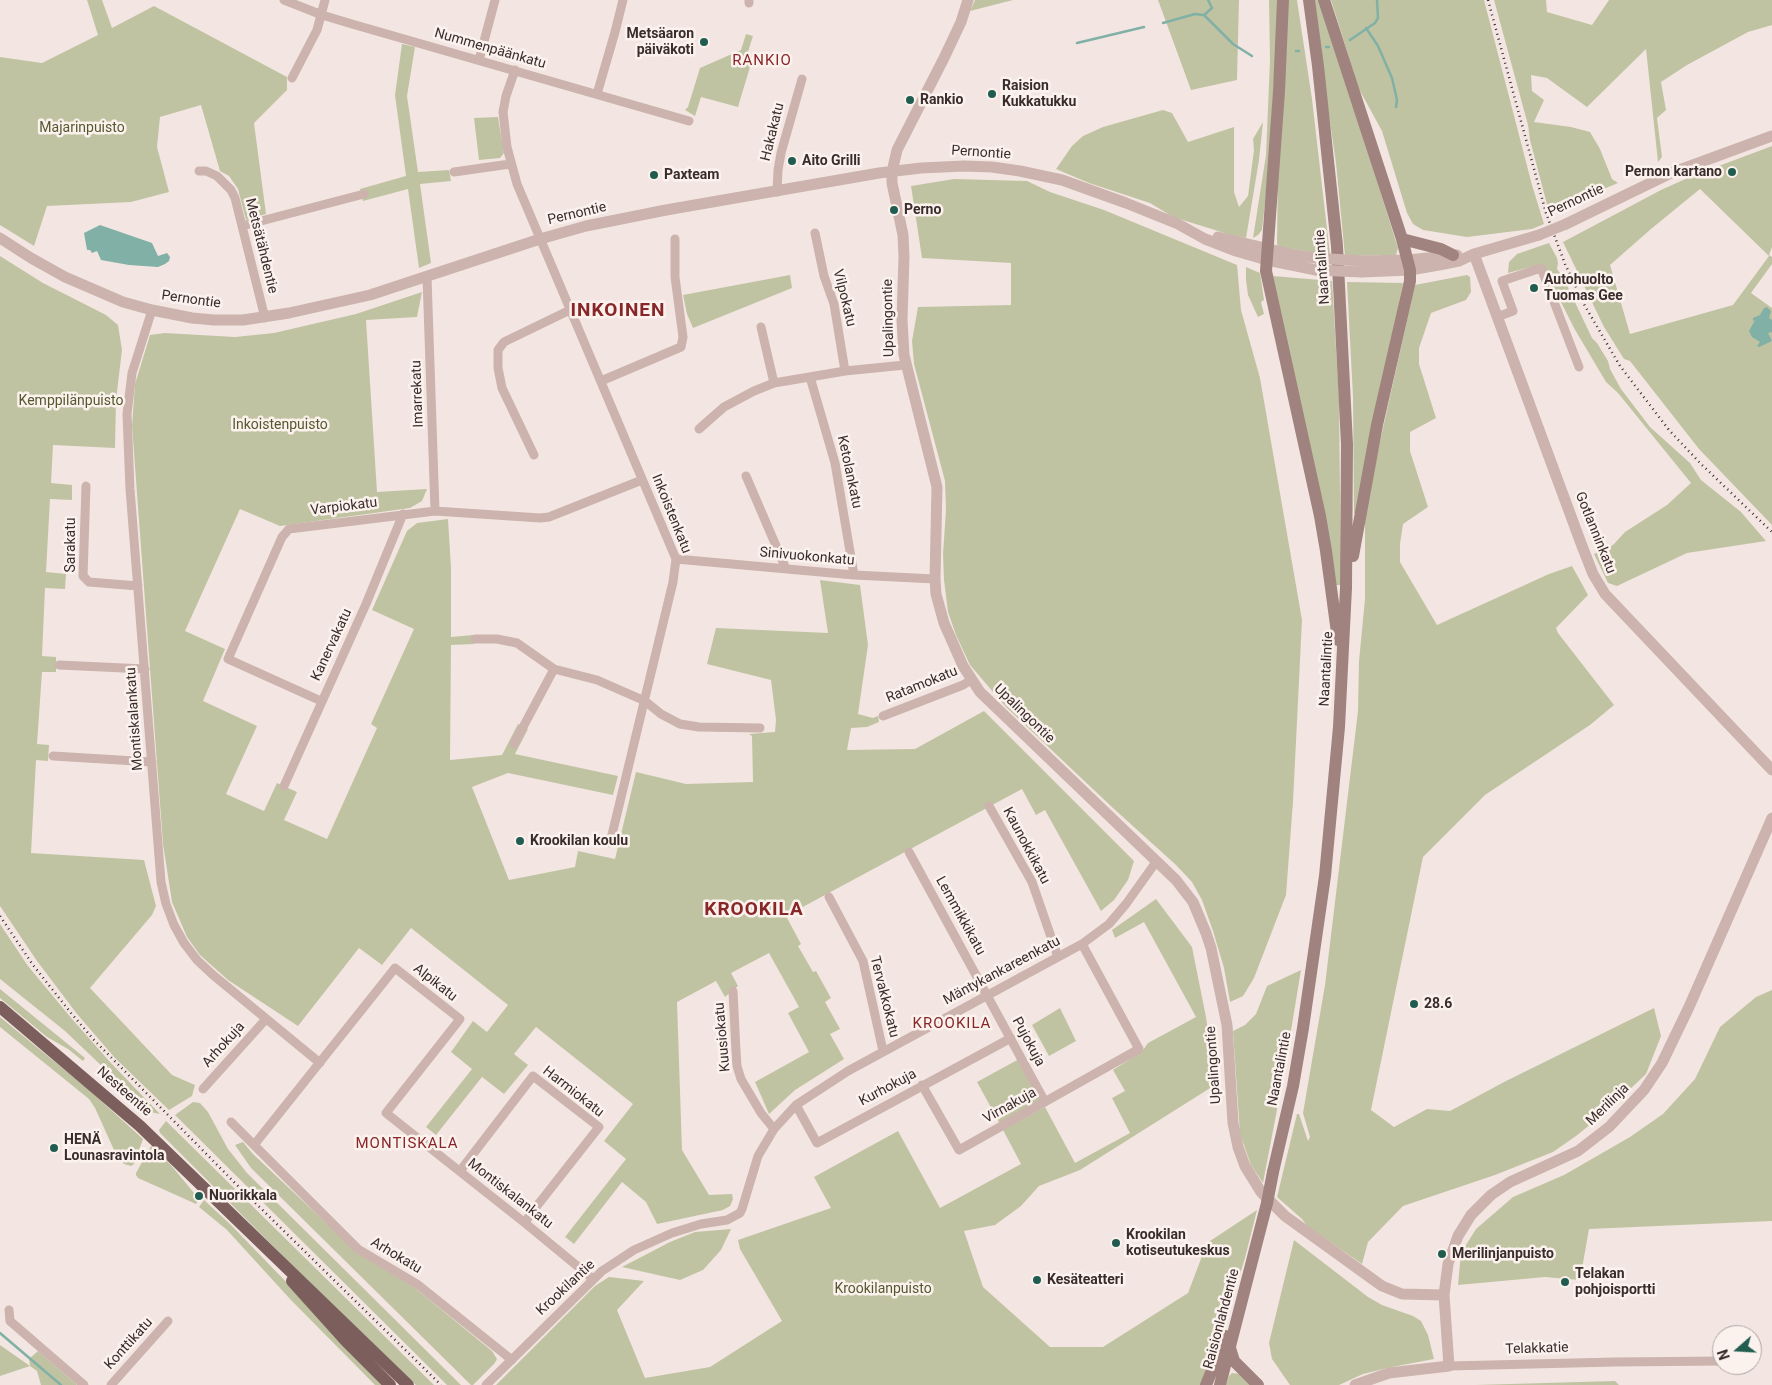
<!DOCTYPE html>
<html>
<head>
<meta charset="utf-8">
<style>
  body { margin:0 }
  #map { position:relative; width:1772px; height:1385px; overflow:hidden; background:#f3e6e2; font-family:Roboto,sans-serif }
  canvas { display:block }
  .north { position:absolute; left:1712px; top:1325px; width:50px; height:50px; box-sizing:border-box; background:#fbf2ee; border:1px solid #aea3a0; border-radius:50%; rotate:251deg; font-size:14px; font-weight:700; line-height:20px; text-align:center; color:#3a2c2b }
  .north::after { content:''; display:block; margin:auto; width:18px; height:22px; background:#215c50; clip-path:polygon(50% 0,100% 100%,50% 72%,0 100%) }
</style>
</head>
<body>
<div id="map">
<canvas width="1772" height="1385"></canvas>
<div class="north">N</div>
</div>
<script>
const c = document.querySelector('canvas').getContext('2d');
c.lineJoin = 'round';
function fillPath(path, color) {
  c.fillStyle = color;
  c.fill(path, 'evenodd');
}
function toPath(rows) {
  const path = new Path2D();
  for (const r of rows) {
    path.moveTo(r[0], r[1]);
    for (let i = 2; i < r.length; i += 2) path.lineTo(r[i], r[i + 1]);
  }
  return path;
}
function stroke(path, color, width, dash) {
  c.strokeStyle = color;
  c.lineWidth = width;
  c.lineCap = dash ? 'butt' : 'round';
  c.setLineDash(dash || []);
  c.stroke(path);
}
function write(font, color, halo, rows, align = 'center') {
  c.font = font + ' Roboto,sans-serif';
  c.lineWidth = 5;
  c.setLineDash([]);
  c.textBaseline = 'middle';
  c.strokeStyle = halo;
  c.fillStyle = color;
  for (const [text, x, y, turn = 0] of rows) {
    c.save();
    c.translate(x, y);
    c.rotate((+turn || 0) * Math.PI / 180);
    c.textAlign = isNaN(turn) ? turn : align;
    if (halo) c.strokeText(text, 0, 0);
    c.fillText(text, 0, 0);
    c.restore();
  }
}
const green = toPath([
  [87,0,102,0,112,28,154,6,287,77,287,90,254,123,266,214,246,220,238,189,229,176,220,171,201,105,160,117,157,147,169,192,131,202,47,206,34,246,0,225,0,57,42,63,98,35],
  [975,0,1013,0,970,11],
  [1158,0,1239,0,1237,80,1191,90],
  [1269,0,1279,0,1268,175,1262,230,1258,235,1253,238,1266,155,1270,60],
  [1288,0,1297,0,1312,99,1330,255,1279,247,1277,244,1278,169],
  [1312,0,1320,0,1398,248,1396,255,1345,256,1336,163],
  [1331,0,1484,0,1532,185,1544,224,1532,229,1467,237,1423,230,1413,224,1407,213,1382,131,1359,89],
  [1494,0,1546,0,1547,12,1592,25,1609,0,1772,0,1772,25,1748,32,1687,65,1661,82,1666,110,1657,118,1662,157,1658,162,1646,49,1587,107,1547,78,1531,75,1532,91,1544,100,1534,122,1571,127,1590,132,1600,149,1612,179,1618,183,1549,212,1530,140,1528,125],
  [746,34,753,36,747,55,753,57,738,107,701,97,695,116,685,110,688,107,700,68,741,50],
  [402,44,415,47,407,96,418,172,449,170,451,181,420,184,431,263,419,268,408,189,363,201,360,189,406,176,395,95],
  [1163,110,1172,113,1188,142,1234,127,1234,192,1239,207,1248,196,1254,150,1253,139,1263,122,1259,160,1246,238,1231,235,1173,217,1150,203,1089,183,1056,169,1072,146,1083,136,1103,127],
  [498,117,504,153,500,158,479,160,474,118],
  [1772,146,1772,247,1769,255,1772,257,1772,264,1751,293,1772,308,1772,525,1699,449,1630,361,1624,359,1604,327,1563,242,1661,190,1692,176],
  [1700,189,1769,256,1733,305,1630,334,1610,265,1651,229],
  [954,179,1027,181,1050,192,1104,210,1237,265,1241,310,1260,378,1302,620,1293,802,1286,895,1254,978,1243,996,1230,1002,1224,968,1213,931,1202,900,1192,882,1176,865,1113,808,1006,707,970,665,956,635,948,612,944,580,943,554,946,510,945,481,914,364,912,341,918,307,1011,305,1011,263,922,258,911,186],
  [1549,243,1557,258,1558,263,1557,269,1563,277,1592,338,1597,343,1608,361,1610,369,1621,389,1650,427,1690,463,1701,480,1741,512,1766,541,1687,553,1617,586,1608,583,1594,554,1613,545,1625,532,1667,505,1691,483,1618,393,1606,382,1574,328,1542,264,1508,273,1509,262,1517,254],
  [0,256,43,283,106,315,118,325,122,350,116,400,115,448,53,445,51,483,72,485,72,500,50,499,46,572,66,574,65,589,45,588,42,656,56,657,56,672,42,672,37,744,49,745,48,761,36,760,31,853,144,860,156,906,152,915,90,988,172,1075,195,1085,192,1096,169,1110,115,1058,77,1014,37,961,0,906],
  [1246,267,1260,273,1264,300,1261,302,1264,314,1258,317,1248,295,1246,280],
  [790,275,792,288,693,328,687,314,683,295],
  [1467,275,1470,277,1471,292,1466,300,1431,313,1419,348,1419,364,1436,418,1410,432,1410,451,1428,507,1403,524,1400,544,1400,562,1437,625,1549,574,1572,566,1588,595,1556,628,1558,633,1614,705,1590,725,1485,795,1423,857,1371,1110,1394,1127,1427,1109,1450,1111,1506,1081,1654,1008,1661,1036,1646,1074,1607,1111,1576,1136,1553,1152,1495,1175,1403,1206,1368,1242,1362,1264,1307,1226,1302,1219,1277,1197,1297,1114,1299,1114,1308,1141,1310,1137,1303,1113,1325,985,1358,711,1359,661,1365,599,1365,516,1379,446,1415,285],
  [1273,276,1332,281,1339,399,1341,585,1334,585],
  [1347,282,1403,283,1356,514,1354,513,1353,397],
  [422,292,417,317,366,320,377,492,427,489,422,501,410,508,280,526,240,509,185,631,225,649,203,701,257,726,226,794,264,811,277,783,297,792,284,820,327,839,377,728,371,724,414,629,372,610,407,531,417,523,448,519,451,568,451,637,473,635,474,644,451,645,450,760,502,755,518,724,528,729,515,754,618,776,613,795,508,773,472,787,509,880,575,867,578,851,615,859,636,772,686,784,753,782,752,736,749,734,775,732,776,720,771,680,707,664,716,628,828,633,820,580,860,585,868,645,858,714,873,718,878,716,879,722,867,727,851,728,847,750,915,749,984,711,1134,861,1128,880,1114,900,1101,911,1045,810,1036,815,1022,789,786,916,801,944,798,946,813,972,816,971,831,998,825,1002,840,1029,830,1034,844,1059,795,1090,769,1114,755,1082,809,1052,788,1013,799,1007,769,953,731,973,738,986,725,997,716,981,677,1002,682,1150,709,1195,732,1194,733,1199,730,1206,723,1210,657,1224,646,1202,622,1182,574,1244,565,1237,626,1159,604,1141,633,1104,536,1027,514,1054,528,1065,504,1094,482,1077,436,1135,426,1127,472,1069,451,1052,473,1021,487,1032,508,1005,411,928,382,965,359,948,298,1026,228,980,200,955,187,937,172,902,163,844,132,426,135,384,150,335,165,333,235,337,274,333,356,314],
  [1156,899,1192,947,1206,1017,1215,1085,1080,1170,1039,1186,1021,1206,995,1225,964,1231,983,1287,1050,1347,1103,1347,1188,1293,1207,1243,1257,1210,1245,1258,1226,1320,1201,1385,496,1385,595,1286,609,1277,644,1281,617,1310,645,1378,710,1367,782,1321,740,1249,738,1240,831,1208,814,1177,898,1131,940,1208,1021,1164,1003,1130,1045,1107,1075,1163,1130,1133,1112,1098,1125,1091,1113,1070,1135,1056,1143,1050,1148,1043,1196,1017,1144,922,1115,938,1112,930],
  [0,924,28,966,72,1019,110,1062,160,1114,150,1112,65,1031,0,979],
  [1301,970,1284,1073,1263,1183,1251,1165,1240,1134,1233,1031,1245,1025,1256,1014,1267,986],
  [0,989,85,1058,83,1061,68,1049,47,1037,0,998],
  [1772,990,1772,1221,1589,1229,1580,1280,1545,1277,1458,1285,1461,1253,1476,1229,1513,1197,1564,1175,1630,1137,1663,1114,1695,1079,1720,1027,1756,997],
  [1060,1008,1076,1041,1049,1056,1032,1025],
  [0,1017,88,1089,143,1139,134,1164,131,1166,124,1164,114,1150,95,1108,89,1099,0,1027],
  [1019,1059,1042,1101,1000,1124,977,1082],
  [193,1102,200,1103,208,1112,228,1149,247,1173,461,1385,447,1385,175,1115],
  [166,1121,434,1385,416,1385,292,1265,160,1133,159,1130],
  [243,1142,253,1154,359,1254,410,1284,492,1351,497,1359,494,1364,473,1385,471,1385,251,1168,235,1145],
  [151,1146,170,1164,199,1199,196,1204,138,1178,136,1175,136,1173],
  [204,1200,231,1225,386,1385,375,1385,290,1299,227,1230,199,1207],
  [731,1229,721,1250,703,1270,680,1280,622,1267,670,1242,695,1232],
  [1294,1240,1368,1297,1382,1305,1413,1316,1421,1321,1428,1335,1434,1359,1387,1368,1363,1374,1339,1385,1290,1385,1272,1359,1269,1343],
  [0,1345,30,1366,29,1359,38,1351,77,1385,41,1385,37,1371,30,1366,0,1376],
  [1232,1373,1240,1374,1252,1385,1226,1385,1229,1376],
  [1615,1381,1619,1385,1475,1385]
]);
const water = toPath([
  [100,225,152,243,158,256,167,253,170,257,169,261,165,264,158,267,129,265,101,260,97,251,92,253,90,250,87,250,84,233],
  [1767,307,1771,311,1769,318,1772,320,1772,332,1768,333,1772,341,1759,347,1757,346,1760,342,1752,337,1749,331,1755,320,1753,321,1753,318,1760,315,1764,308]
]);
const stream = toPath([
  [1208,0,1212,8,1204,15,1233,44,1252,56],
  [1163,23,1195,14,1203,15],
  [1366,28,1378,46,1392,78,1397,100,1396,107],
  [1350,40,1375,23,1378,18,1377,0],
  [1077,43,1144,27],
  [1326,47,1329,47],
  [1296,51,1299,51],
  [0,1333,61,1385]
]);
const minor = toPath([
  [284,0,322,15,352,24,689,121],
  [749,3,749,0],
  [479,60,495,0],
  [515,70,506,96,503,112,507,147,517,184,676,559,673,582,610,843],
  [292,78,317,30,325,0],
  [597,94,615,32,623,0],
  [199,171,206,171,217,176,231,190,235,198,265,318],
  [454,172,510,164],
  [777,192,778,170,781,153,802,79],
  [242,226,364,194],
  [815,233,824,276,834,304,845,371],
  [427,277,435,511],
  [152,310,132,373,127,414,130,489,161,882,166,904,174,925,184,943,197,960,213,975,320,1063],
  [1497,317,1513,311,1502,281,1541,268,1579,367],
  [761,327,774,383],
  [810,377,835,463,854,575],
  [601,381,681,347,683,337,675,277,675,239],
  [699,429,724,407,754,391,774,383,845,371,905,365],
  [534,455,502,388,498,368,498,350,504,342,570,310],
  [746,476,786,569],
  [86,486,83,576,89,582,138,586],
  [676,559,854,575,935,579],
  [475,639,497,639,517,643,554,669,597,680,645,701,661,714,680,724,699,727,760,728],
  [59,665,145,669],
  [321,701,228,659,282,537,289,529,435,511,540,518,549,517,642,480],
  [883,716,963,685,971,680],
  [514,744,554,669],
  [53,756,152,762],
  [284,786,366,604,403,514],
  [989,806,1032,882,1058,957],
  [909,852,1045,1102],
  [829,897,863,961,883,1051],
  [733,991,736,1051,737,1066,741,1079,761,1113,774,1129],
  [922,1085,959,1150,1139,1049,1082,944],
  [203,1089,266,1019],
  [796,1105,817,1143,1011,1038],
  [231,1122,358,1249,417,1284,512,1360],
  [254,1145,395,968,460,1019,386,1113,525,1223,593,1279],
  [460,1171,533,1076,599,1127,529,1216,525,1223],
  [9,1310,10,1321,84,1385],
  [1449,1366,1615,1362,1722,1361],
  [111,1385,168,1321],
  [486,1385,602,1271,634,1250,672,1233,701,1224,727,1220,740,1213,742,1209,758,1156,774,1129,796,1105,848,1071,1082,944,1109,924,1126,904,1156,862]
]);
const tertiary = toPath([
  [968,0,961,22,944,58,897,150,892,172,892,183,903,235,904,257,902,320,904,355,937,487,935,579,936,594,944,623,963,666,980,692,1176,880,1193,902,1206,933,1211,948,1227,1025,1233,1123,1238,1147,1245,1166,1261,1192,1285,1216,1382,1286,1402,1294,1444,1295],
  [1566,224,1671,173,1772,136],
  [1218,237,1295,255,1316,258],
  [0,238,31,258,65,277,123,302,152,310,192,318,214,320,243,320,289,313,370,295,540,239,586,226,666,210,879,173,921,168,964,166,992,167,1020,171,1062,180,1126,203,1178,224,1205,239,1236,251,1267,260,1316,270],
  [1474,254,1582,546,1593,574,1605,594,1772,770],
  [1362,261,1408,260,1457,255],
  [1362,272,1410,270,1439,265,1459,261,1474,254,1539,235],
  [1355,1385,1389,1373,1449,1366,1444,1295,1448,1264,1458,1236,1471,1215,1491,1195,1510,1182,1578,1151,1609,1127,1644,1090,1662,1063,1689,1007,1772,818]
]);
const secondary = toPath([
  [1283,0,1279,91,1266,271,1320,516,1326,551,1338,640],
  [1324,0,1402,239,1410,270,1410,281,1377,425,1353,556],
  [1402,239,1441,249,1453,255],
  [1273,1172,1293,1086,1303,1028,1325,876,1339,727,1346,588,1347,444,1337,246,1318,66,1309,0],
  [1230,1348,1234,1361,1258,1385],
  [1206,1385,1226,1336],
  [1220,1385,1267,1203]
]);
const primary = toPath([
  [0,1007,140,1126,408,1385],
  [292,1281,346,1341,390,1385]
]);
const rail = toPath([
  [1488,0,1546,213,1565,264,1585,306,1620,366,1669,430,1701,464,1772,532],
  [0,916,33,965,71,1013,94,1040,234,1182,441,1385]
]);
const tertiaryBridge = toPath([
  [1539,235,1566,224],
  [1316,258,1362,261],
  [1316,270,1362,272]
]);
const secondaryBridge = toPath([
  [1267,1203,1273,1172]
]);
const markers = [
  [704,42,5,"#215c50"],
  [992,94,5,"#215c50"],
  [910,100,5,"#215c50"],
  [792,161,5,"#215c50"],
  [1732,172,5,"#215c50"],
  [654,175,5,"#215c50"],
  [894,210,5,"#215c50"],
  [1534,288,5,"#215c50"],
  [520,841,5,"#215c50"],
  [1414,1004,5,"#215c50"],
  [54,1148,5,"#215c50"],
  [199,1196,5,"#215c50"],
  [1116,1243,5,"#215c50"],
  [1442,1254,5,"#215c50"],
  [1037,1280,5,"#215c50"],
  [1565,1282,5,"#215c50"]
];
const poiNames = [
  ["Metsäaron",694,34,"right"],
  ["päiväkoti",694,50,"right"],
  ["Raision",1002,86],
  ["Kukkatukku",1002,102],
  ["Rankio",920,100],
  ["Aito Grilli",802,161],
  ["Pernon kartano",1722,172,"right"],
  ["Paxteam",664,175],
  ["Perno",904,210],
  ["Autohuolto",1544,280],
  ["Tuomas Gee",1544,296],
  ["Krookilan koulu",530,841],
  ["28.6",1424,1004],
  ["HENÄ",64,1140],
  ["Lounasravintola",64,1156],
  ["Nuorikkala",209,1196],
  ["Krookilan",1126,1235],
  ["kotiseutukeskus",1126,1251],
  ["Merilinjanpuisto",1452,1254],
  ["Telakan",1575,1274],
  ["pohjoisportti",1575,1290],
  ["Kesäteatteri",1047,1280]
];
const streetNames = [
  ["Nummenpäänkatu",490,49,16],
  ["Hakakatu",773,132,-76],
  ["Pernontie",981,153,4],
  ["Pernontie",1576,201,-25],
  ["Pernontie",577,214,-13],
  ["Metsätähdentie",261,246,76],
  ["Naantalintie",1323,267,-94],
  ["Vilpokatu",844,298,76],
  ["Pernontie",191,300,8],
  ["Upalingontie",889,318,-91],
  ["Imarrekatu",418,394,-92],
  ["Ketolankatu",849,472,78],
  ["Varpiokatu",344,507,-7],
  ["Inkoistenkatu",671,514,68],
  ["Gotlanninkatu",1595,533,68],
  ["Sarakatu",71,545,-90],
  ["Sinivuokonkatu",807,557,5],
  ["Kanervakatu",332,645,-65],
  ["Naantalintie",1327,669,-87],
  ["Ratamokatu",922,685,-22],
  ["Upalingontie",1024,714,44],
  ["Montiskalankatu",135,719,-94],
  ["Kaunokkikatu",1026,846,62],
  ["Lemmikkikatu",960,916,61],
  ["Mäntykankareenkatu",1002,971,-28],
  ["Alpikatu",435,983,38],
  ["Tervakkokatu",884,997,76],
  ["Kuusiokatu",723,1037,-95],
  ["Pujokuja",1028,1042,62],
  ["Arhokuja",224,1045,-48],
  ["Upalingontie",1214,1065,-94],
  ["Naantalintie",1280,1069,-79],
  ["Kurhokuja",888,1088,-28],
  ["Nesteentie",124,1092,41],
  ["Harmiokatu",573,1092,38],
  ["Merilinja",1608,1105,-44],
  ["Virnakuja",1010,1106,-29],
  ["Montiskalankatu",510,1194,38],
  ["Arhokatu",396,1256,31],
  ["Krookilantie",566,1288,-43],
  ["Raisionlahdentie",1222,1319,-75],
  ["Konttikatu",129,1344,-48],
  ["Telakkatie",1537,1349,-2]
];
const parkNames = [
  ["Majarinpuisto",82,128],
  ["Kemppilänpuisto",71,401],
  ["Inkoistenpuisto",280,425],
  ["Krookilanpuisto",883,1289]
];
const neighbourhoodNames = [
  ["RANKIO",762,61],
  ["KROOKILA",952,1024],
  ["MONTISKALA",407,1144]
];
const districtNames = [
  ["INKOINEN",618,311],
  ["KROOKILA",754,910]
];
fillPath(green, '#c0c3a1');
fillPath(water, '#81b0a6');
stroke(stream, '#81b0a6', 2.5);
stroke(minor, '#ccb3ad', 9);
stroke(tertiary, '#ccb3ad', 11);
stroke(secondary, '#a0827e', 12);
stroke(primary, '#7c5f5d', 12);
stroke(rail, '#3a2c2b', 2.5, [1, 4]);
stroke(tertiaryBridge, '#ccb3ad', 11);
stroke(secondaryBridge, '#a0827e', 12);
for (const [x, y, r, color] of markers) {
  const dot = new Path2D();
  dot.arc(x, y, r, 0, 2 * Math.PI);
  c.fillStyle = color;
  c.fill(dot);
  stroke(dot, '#fbf2ee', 2);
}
write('bold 14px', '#3a2c2b', '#fbf2ee', poiNames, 'left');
write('14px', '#3a2c2b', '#fbf2ee', streetNames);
write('14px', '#54582f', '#fbf2ee', parkNames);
c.letterSpacing = '1px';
write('15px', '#882628', '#fbf2ee', neighbourhoodNames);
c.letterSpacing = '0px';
c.letterSpacing = '1px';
write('bold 19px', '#882628', '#fbf2ee', districtNames);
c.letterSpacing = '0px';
</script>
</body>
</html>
